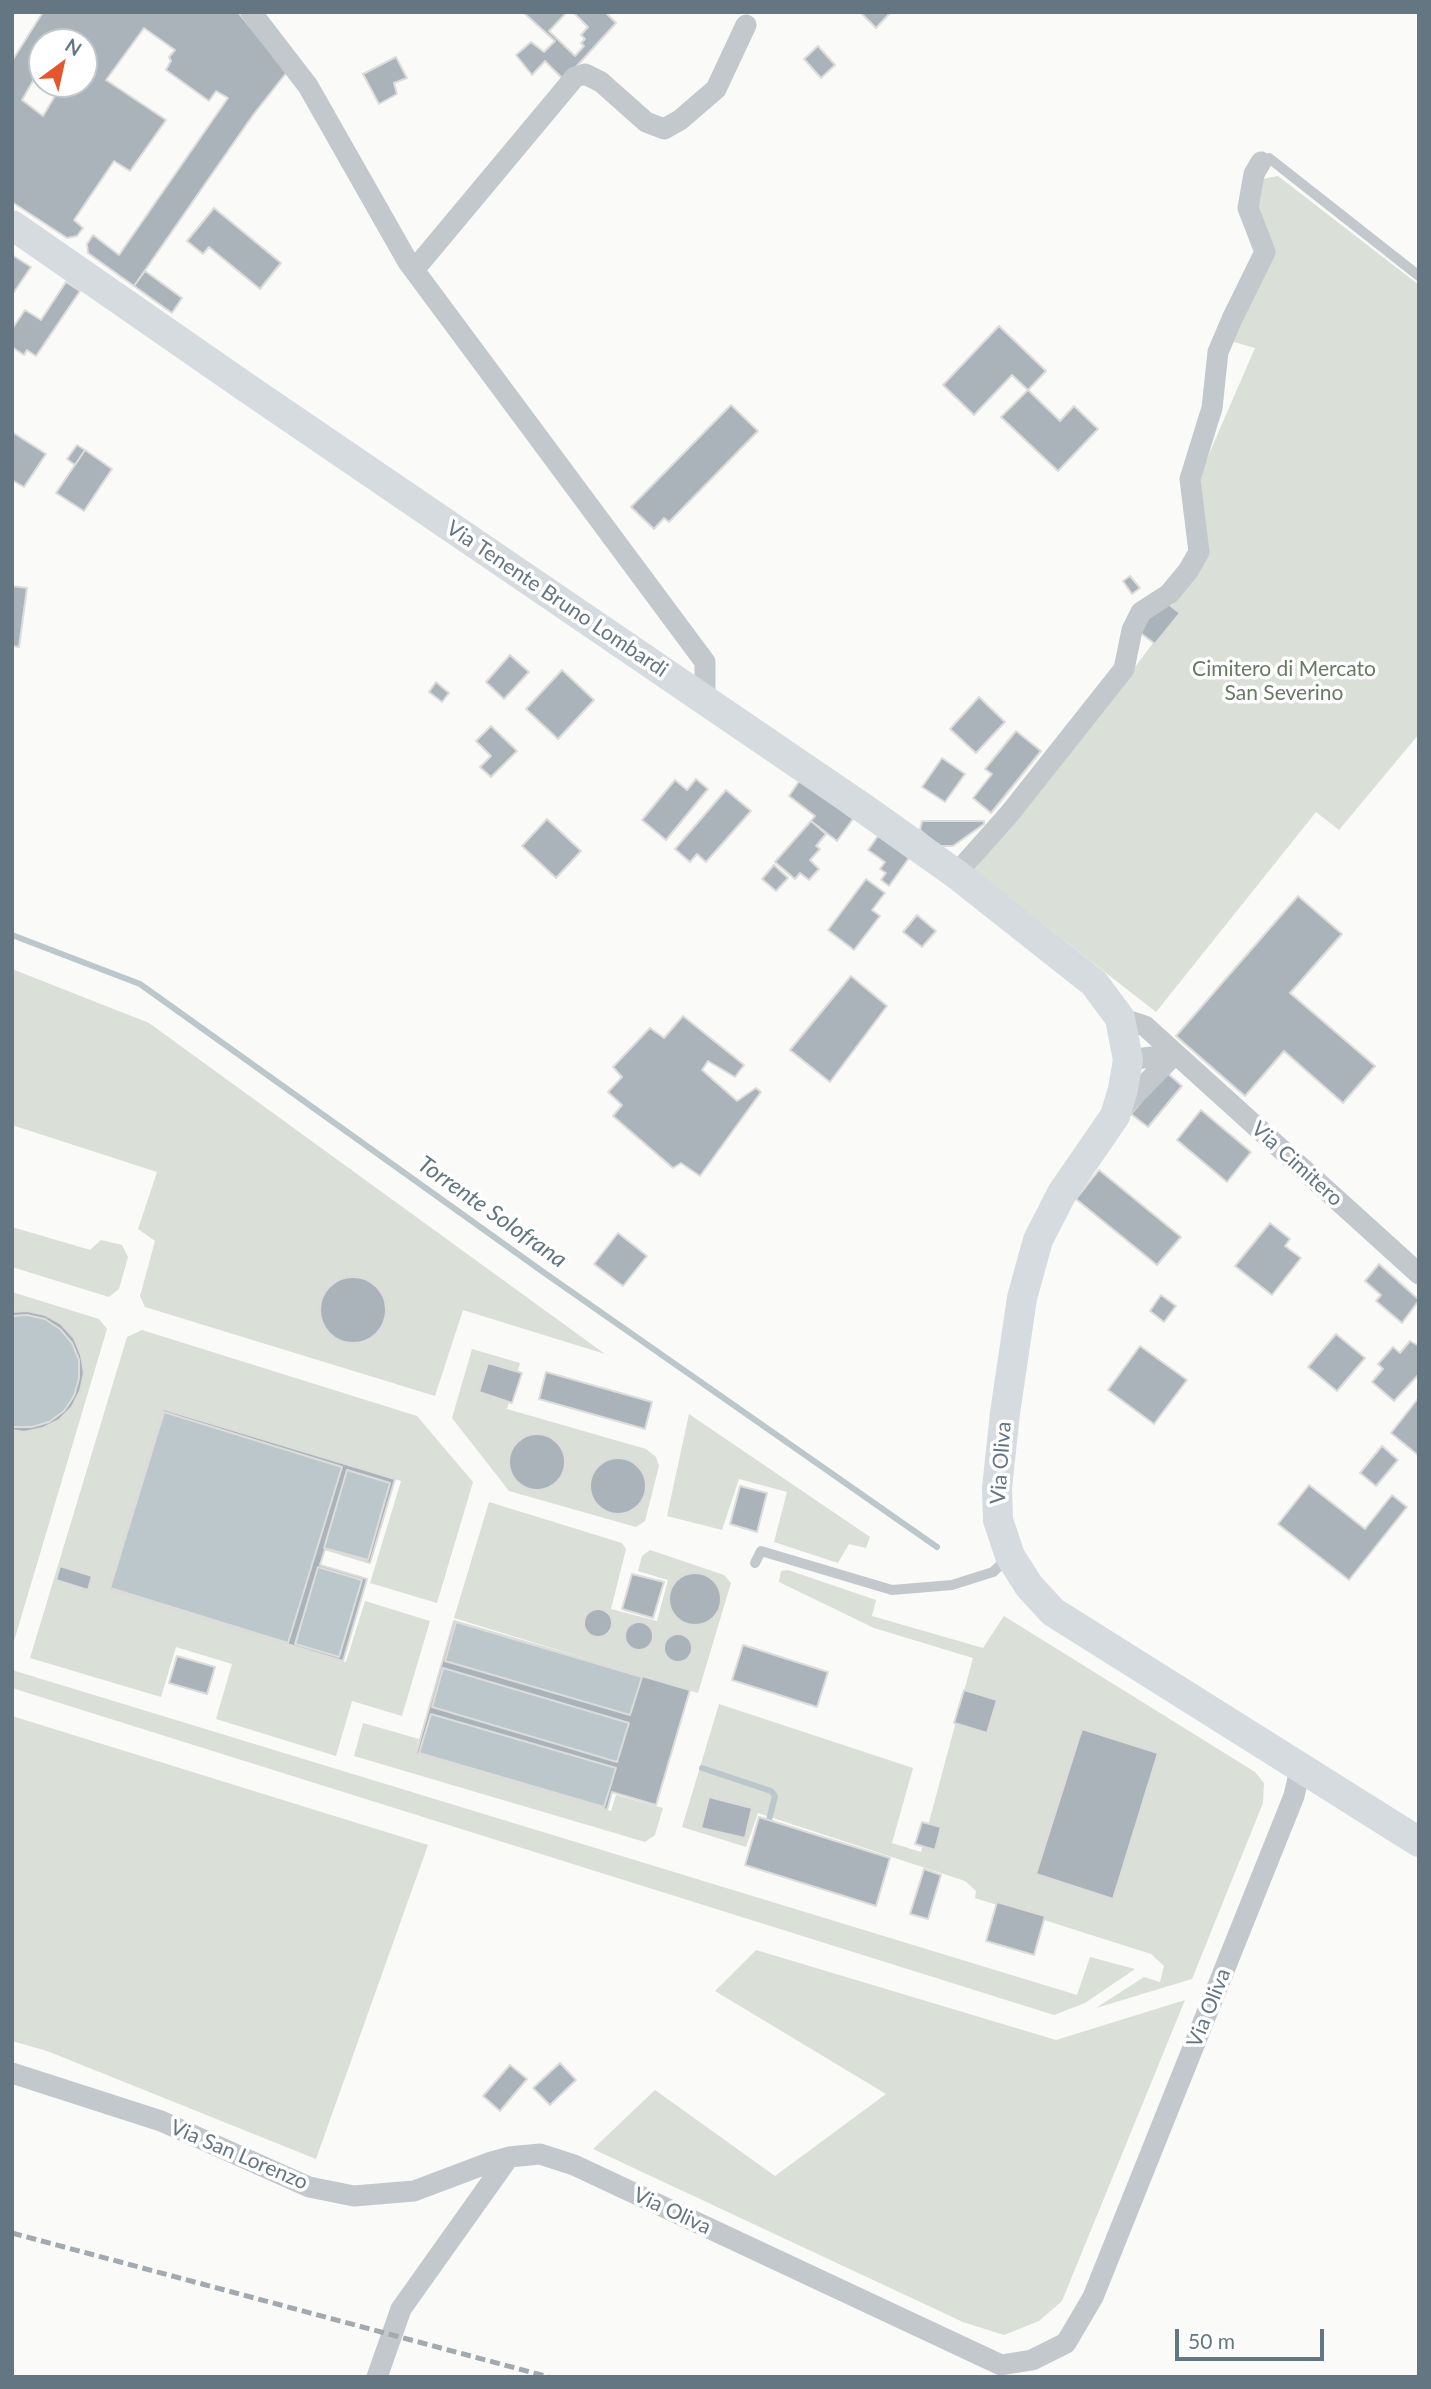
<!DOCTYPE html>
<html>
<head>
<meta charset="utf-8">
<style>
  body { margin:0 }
  #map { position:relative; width:1431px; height:2389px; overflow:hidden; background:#fafaf8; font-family:Lato,sans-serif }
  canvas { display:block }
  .frame { position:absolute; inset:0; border:14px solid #657683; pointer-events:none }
  .north { position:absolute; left:28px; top:28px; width:70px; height:70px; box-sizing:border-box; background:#fff; border:2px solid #c1c8cd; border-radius:50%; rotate:33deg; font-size:19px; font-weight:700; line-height:28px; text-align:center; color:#657683 }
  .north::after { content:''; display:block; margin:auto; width:24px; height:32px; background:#e4572e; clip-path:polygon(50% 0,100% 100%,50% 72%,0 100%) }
  .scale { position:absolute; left:1175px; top:2329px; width:149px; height:32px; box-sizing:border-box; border:4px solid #657683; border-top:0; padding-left:9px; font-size:21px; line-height:24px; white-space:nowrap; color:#657683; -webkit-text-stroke:5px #fff; paint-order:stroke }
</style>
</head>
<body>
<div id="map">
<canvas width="1431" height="2389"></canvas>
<div class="frame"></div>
<div class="north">N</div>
<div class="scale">50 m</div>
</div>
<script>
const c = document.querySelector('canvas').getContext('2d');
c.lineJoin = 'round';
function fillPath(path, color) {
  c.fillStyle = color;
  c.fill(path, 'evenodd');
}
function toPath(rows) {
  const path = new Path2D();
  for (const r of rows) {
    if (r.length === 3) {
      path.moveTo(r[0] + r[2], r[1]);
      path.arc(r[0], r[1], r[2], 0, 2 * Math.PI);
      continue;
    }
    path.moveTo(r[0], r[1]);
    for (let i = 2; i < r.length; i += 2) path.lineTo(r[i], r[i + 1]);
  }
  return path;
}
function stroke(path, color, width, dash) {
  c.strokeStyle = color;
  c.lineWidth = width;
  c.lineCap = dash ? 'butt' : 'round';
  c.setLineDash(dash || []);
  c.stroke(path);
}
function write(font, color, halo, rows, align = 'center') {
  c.font = font + ' Lato,sans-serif';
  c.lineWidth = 7;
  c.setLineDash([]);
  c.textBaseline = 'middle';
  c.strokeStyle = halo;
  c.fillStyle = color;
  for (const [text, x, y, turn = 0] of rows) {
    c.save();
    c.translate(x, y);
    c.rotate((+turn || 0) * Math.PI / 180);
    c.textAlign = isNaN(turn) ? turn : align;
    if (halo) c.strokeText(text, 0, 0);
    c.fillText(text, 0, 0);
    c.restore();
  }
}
const green = toPath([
  [1278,176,1419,285,1419,734,1339,830,1316,812,1156,1012,974,870,1095,721,1153,643,1171,607,1191,580,1196,484,1255,348,1227,340,1273,254,1251,204,1262,179],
  [12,969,149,1023,605,1354,463,1310,435,1396,145,1307,140,1296,155,1241,138,1229,157,1172,12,1125],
  [12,1227,90,1250,101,1240,122,1245,128,1257,119,1289,109,1297,12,1267],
  [12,1292,99,1319,107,1329,14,1641,12,1640],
  [142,1330,417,1416,473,1482,437,1603,370,1583,401,1481,163,1409,109,1590,346,1662,365,1601,430,1621,402,1716,352,1701,336,1756,216,1719,232,1664,176,1647,161,1697,30,1658,127,1337],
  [472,1349,520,1363,507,1409,646,1449,656,1457,659,1466,645,1521,636,1527,509,1491,452,1418],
  [689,1414,870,1537,866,1548,849,1544,838,1563,774,1542,787,1492,739,1479,722,1530,667,1516],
  [489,1502,622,1543,626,1549,611,1609,657,1621,668,1580,638,1571,642,1556,650,1550,724,1575,731,1583,698,1693,454,1618],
  [788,1570,876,1600,872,1616,983,1648,1004,1616,1255,1772,1264,1783,1263,1803,1192,1979,1096,2008,1144,1977,1160,1982,1164,1966,1151,1954,975,1898,976,1891,965,1881,758,1813,746,1847,682,1827,719,1704,913,1768,892,1843,921,1852,973,1658,874,1628,779,1582,781,1571],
  [12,1670,1077,1995,1090,1957,1135,1969,1085,2003,1054,2015,12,1688],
  [12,1716,428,1845,316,2159,47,2051,12,2041],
  [363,1723,419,1739,416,1754,611,1811,616,1795,663,1808,655,1835,645,1842,354,1756],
  [756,1950,1056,2040,1185,2000,1062,2301,1039,2321,1004,2335,963,2322,593,2149,655,2090,775,2176,886,2094,715,1991]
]);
const water = toPath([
  [27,1315,45,1319,60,1329,72,1343,79,1360,79,1378,74,1396,64,1411,49,1422,32,1427,12,1427,12,1316],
  [164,1412,342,1467,288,1643,110,1588],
  [347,1470,390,1483,368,1560,324,1548],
  [318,1567,362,1580,339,1657,296,1644],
  [456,1622,642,1677,630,1715,445,1661],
  [443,1668,629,1723,617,1762,432,1707],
  [431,1714,616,1768,604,1807,419,1753]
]);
const stream = toPath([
  [12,935,140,984,546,1274,937,1547],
  [702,1768,771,1791,775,1796,769,1820]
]);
const building = toPath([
  [43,12,238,12,287,72,253,115,134,286,88,253,87,244,93,235,119,255,228,98,216,91,209,101,166,70,171,61,169,57,175,50,144,28,106,80,166,120,130,171,114,161,74,220,83,228,77,236,67,238,12,202,12,61,43,12],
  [42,42,84,42,84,84,49,84,58,91,43,116,22,100,37,74,42,79,42,42],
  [523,12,567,12,549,31,575,56,584,46,581,43,585,39,581,35,588,27,573,12,605,12,616,23,564,80,545,61,532,75,516,55,531,42,544,52,555,41,523,12],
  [860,12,891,12,876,28,860,12],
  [818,46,835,65,821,78,804,59,818,46],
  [396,57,407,78,394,83,397,94,379,104,363,74,396,57],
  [214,208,281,263,260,289,209,247,203,254,187,241,214,208],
  [12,255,31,267,12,295,12,255],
  [145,271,182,298,172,313,134,286,145,271],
  [66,282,80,291,36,356,27,350,24,355,12,347,12,329,25,310,41,320,66,282],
  [999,326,1046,371,1028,390,1012,375,974,415,943,385,999,326],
  [1028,390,1060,421,1074,406,1098,429,1058,471,1001,417,1028,390],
  [731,405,758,431,669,522,664,518,654,529,631,507,731,405],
  [12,432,46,454,24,487,12,480,12,432],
  [77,445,85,450,75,465,67,459,77,445],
  [85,450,112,469,84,511,56,493,85,450],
  [1130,576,1140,588,1132,594,1123,581,1130,576],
  [12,586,27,588,19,647,12,646,12,586],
  [1163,600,1180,613,1155,644,1138,631,1163,600],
  [510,655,529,672,504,699,486,682,510,655],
  [562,670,594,700,558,739,526,709,562,670],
  [436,682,449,693,442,702,429,692,436,682],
  [979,697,1005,722,976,753,950,729,979,697],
  [491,726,517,751,491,777,480,767,491,756,476,741,491,726],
  [1016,731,1041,751,991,813,973,798,992,774,985,769,1016,731],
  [942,758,965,774,945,802,922,787,942,758],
  [696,779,708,789,666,840,642,820,675,780,687,790,696,779],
  [800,780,853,819,837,841,811,821,815,816,789,796,800,780],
  [726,790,751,811,706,862,697,854,690,862,675,849,726,790],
  [547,819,581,851,556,878,522,846,547,819],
  [811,821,826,834,816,846,820,849,810,860,819,869,809,880,800,873,795,879,775,862,811,821],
  [922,821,984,821,984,824,953,846,939,846,920,830,922,821],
  [878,836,909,858,889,886,881,880,886,873,880,869,885,862,868,850,878,836],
  [774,865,788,878,776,891,762,879,774,865],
  [866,879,885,893,872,910,880,916,854,950,828,930,866,879],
  [1298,896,1342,934,1290,993,1375,1066,1343,1103,1284,1051,1245,1096,1176,1036,1298,896],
  [917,915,936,931,922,947,903,932,917,915],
  [851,976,887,1006,830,1082,790,1050,851,976],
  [683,1016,744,1065,735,1077,708,1061,702,1070,737,1101,756,1088,761,1092,700,1176,681,1163,673,1168,613,1116,622,1105,608,1092,622,1077,613,1067,650,1028,664,1038,683,1016],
  [1166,1072,1182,1086,1148,1127,1131,1114,1166,1072],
  [1201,1110,1251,1152,1227,1182,1177,1140,1201,1110],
  [1099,1170,1181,1237,1157,1265,1076,1199,1099,1170],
  [1270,1223,1290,1239,1285,1246,1301,1258,1272,1295,1235,1266,1270,1223],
  [618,1233,647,1256,623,1286,594,1264,618,1233],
  [1379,1264,1419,1300,1402,1323,1376,1301,1381,1295,1365,1281,1379,1264],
  [353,1310,33],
  [1161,1295,1176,1306,1164,1322,1150,1311,1161,1295],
  [27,1311,45,1315,61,1324,74,1338,81,1355,84,1373,80,1391,72,1407,59,1420,43,1428,24,1432,12,1430,12,1427,32,1427,49,1422,64,1411,74,1396,79,1378,79,1360,72,1343,60,1329,45,1319,27,1315,12,1316,12,1312,27,1311],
  [1336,1334,1365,1358,1337,1391,1308,1367,1336,1334],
  [1410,1341,1419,1346,1419,1374,1394,1401,1372,1382,1383,1369,1378,1364,1393,1347,1400,1353,1410,1341],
  [1140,1346,1187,1380,1154,1424,1108,1390,1140,1346],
  [488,1363,522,1373,512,1403,479,1392,488,1363],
  [546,1372,652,1402,645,1429,539,1399,546,1372],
  [1417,1400,1419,1401,1419,1456,1391,1433,1417,1400],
  [163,1409,395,1479,370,1563,325,1549,320,1565,367,1579,343,1661,109,1590,163,1409],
  [164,1412,342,1467,288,1643,110,1588,164,1412],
  [347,1470,390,1483,368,1560,324,1548,347,1470],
  [318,1567,362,1580,339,1657,295,1644,318,1567],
  [537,1462,28],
  [1382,1446,1398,1460,1376,1486,1360,1473,1382,1446],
  [618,1486,28],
  [1309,1485,1365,1529,1392,1495,1407,1507,1349,1580,1278,1524,1309,1485],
  [740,1486,767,1493,757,1532,730,1524,740,1486],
  [60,1566,92,1576,88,1590,56,1580,60,1566],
  [695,1599,26],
  [632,1574,664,1582,653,1618,622,1609,632,1574],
  [598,1623,14],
  [454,1621,690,1690,656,1805,612,1792,607,1810,416,1754,454,1621],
  [456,1622,642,1677,630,1715,445,1661,456,1622],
  [443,1668,629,1723,617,1762,432,1707,443,1668],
  [431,1714,616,1768,604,1807,419,1753,431,1714],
  [639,1636,14],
  [678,1648,14],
  [743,1645,828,1672,817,1707,732,1680,743,1645],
  [177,1656,215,1667,207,1694,169,1683,177,1656],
  [964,1690,997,1700,987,1733,954,1723,964,1690],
  [1082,1729,1158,1753,1113,1899,1036,1874,1082,1729],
  [709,1797,752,1808,745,1838,701,1828,709,1797],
  [759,1817,890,1858,876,1906,745,1865,759,1817],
  [922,1822,941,1827,935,1850,915,1844,922,1822],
  [924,1869,941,1875,928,1919,910,1914,924,1869],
  [997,1902,1045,1916,1034,1955,986,1941,997,1902],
  [560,2063,576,2080,550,2105,533,2088,560,2063],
  [510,2065,527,2079,500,2111,483,2096,510,2065]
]);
const lane = toPath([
  [1261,162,1269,158,1419,276],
  [755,1563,761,1551,892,1590,952,1585,993,1572,1008,1558]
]);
const street = toPath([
  [251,12,308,86,408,262,705,662,705,700],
  [414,270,575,77,585,74,601,82,646,122,664,129,680,120,716,89,746,25],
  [956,874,1010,813,1124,669,1132,630,1141,612,1169,594,1188,571,1199,552,1190,479,1212,408,1218,352,1232,319,1265,252,1248,208,1254,174,1261,162],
  [1120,1018,1145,1026,1419,1274],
  [1128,1060,1175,1054],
  [1118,1112,1175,1054],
  [12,2073,161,2121,309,2187,354,2196,414,2191,491,2162,509,2157,540,2154,574,2165,1001,2365,1032,2360,1066,2343,1093,2297,1294,1796,1300,1769],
  [377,2377,401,2309,509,2157]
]);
const secondary = toPath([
  [12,225,244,386,866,810,956,874,1094,983,1120,1018,1128,1060,1123,1089,1115,1116,1062,1193,1038,1240,1022,1298,1005,1413,997,1488,998,1520,1010,1556,1029,1586,1053,1612,1419,1842]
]);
const rail = toPath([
  [12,2233,549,2377]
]);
const streetNames = [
  ["Via Tenente Bruno Lombardi",557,599,34],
  ["Via Cimitero",1297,1164,42],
  ["Via Oliva",1001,1463,-86],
  ["Via Oliva",1209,2008,-68],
  ["Via San Lorenzo",239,2155,23],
  ["Via Oliva",672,2211,25]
];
const parkNames = [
  ["Cimitero di Mercato",1284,669],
  ["San Severino",1284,693]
];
const waterNames = [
  ["Torrente Solofrana",492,1212,35]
];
fillPath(green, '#dadfd7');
fillPath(water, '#bbc7cb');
stroke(stream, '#bbc7cb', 6);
fillPath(building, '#aab3b9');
stroke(building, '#dcdcda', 2);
stroke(lane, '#c3c8cc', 10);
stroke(street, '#c3c8cc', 21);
stroke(secondary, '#d6dbdf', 30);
stroke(rail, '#a2aab0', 5, [10, 5]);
write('21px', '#657683', '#fff', streetNames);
write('21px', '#687a64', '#fff', parkNames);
write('italic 23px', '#60757c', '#fff', waterNames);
</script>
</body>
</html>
